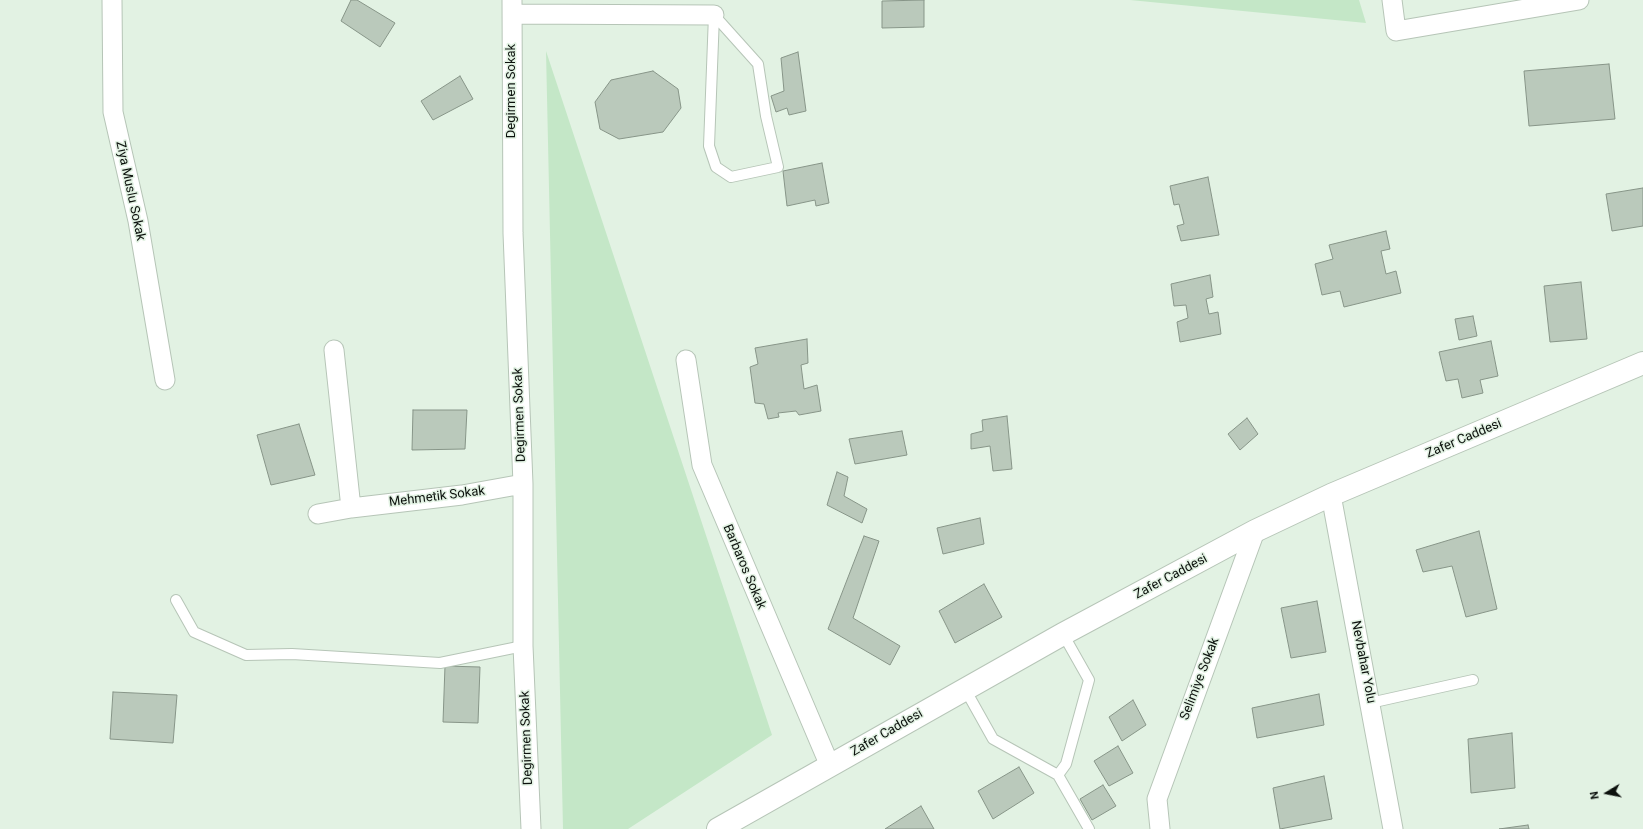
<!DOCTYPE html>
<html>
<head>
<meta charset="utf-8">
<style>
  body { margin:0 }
  #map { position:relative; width:1643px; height:829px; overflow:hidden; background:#e2f2e3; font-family:Roboto,sans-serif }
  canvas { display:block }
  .north { position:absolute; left:1587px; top:773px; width:40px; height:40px; -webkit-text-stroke:3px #e2f2e3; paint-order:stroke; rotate:260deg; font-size:11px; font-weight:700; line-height:16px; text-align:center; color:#0c110d }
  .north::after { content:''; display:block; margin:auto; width:14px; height:18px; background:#0c110d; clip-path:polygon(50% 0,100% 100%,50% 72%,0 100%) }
</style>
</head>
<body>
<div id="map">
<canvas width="1643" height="829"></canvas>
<div class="north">N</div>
</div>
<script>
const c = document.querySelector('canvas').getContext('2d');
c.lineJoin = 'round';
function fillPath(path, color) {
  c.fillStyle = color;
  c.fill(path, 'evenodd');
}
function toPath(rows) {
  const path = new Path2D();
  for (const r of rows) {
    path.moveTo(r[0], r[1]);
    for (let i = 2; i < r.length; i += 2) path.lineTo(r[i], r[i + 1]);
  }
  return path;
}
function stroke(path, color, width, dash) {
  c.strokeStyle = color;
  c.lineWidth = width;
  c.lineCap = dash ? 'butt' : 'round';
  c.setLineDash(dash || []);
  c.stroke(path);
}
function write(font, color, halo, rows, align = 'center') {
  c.font = font + ' Roboto,sans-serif';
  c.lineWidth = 3;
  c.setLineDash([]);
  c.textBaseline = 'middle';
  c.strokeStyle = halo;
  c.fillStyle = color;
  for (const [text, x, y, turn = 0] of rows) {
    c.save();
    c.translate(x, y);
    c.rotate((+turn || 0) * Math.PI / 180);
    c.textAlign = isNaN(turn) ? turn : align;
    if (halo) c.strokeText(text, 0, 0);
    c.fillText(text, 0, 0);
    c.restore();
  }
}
const green = toPath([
  [1130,0,1359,0,1366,23],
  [546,51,772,735,628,829,563,829]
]);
const building = toPath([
  [351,0,357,0,395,23,380,47,341,21,351,0],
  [924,0,924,27,882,28,882,1,924,0],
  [798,52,806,111,789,115,787,108,776,112,771,96,784,91,781,58,798,52],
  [1609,64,1615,119,1529,126,1524,71,1609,64],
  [653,71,678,89,681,108,663,132,619,139,600,129,595,102,611,80,653,71],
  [460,76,473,99,433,120,421,101,460,76],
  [822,163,829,203,816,206,815,200,787,206,783,171,822,163],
  [1208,177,1219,235,1181,241,1177,226,1184,224,1179,204,1174,205,1170,186,1208,177],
  [1643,188,1643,226,1612,231,1606,194,1643,188],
  [1386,231,1390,249,1381,251,1386,274,1396,271,1401,293,1344,307,1340,291,1322,295,1315,264,1333,259,1329,245,1386,231],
  [1210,275,1213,297,1206,299,1209,314,1218,312,1221,334,1180,342,1177,322,1188,318,1186,305,1174,306,1171,284,1210,275],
  [1581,282,1587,339,1550,342,1544,286,1581,282],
  [1473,316,1477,336,1459,340,1455,319,1473,316],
  [807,339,808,363,801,365,804,389,817,385,821,411,799,415,796,411,778,413,779,417,768,419,764,404,755,403,750,367,758,364,755,348,807,339],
  [1491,341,1498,376,1480,380,1483,393,1462,398,1458,379,1446,381,1439,352,1491,341],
  [413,410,467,410,465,449,412,450,413,410],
  [1007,416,1012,469,993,471,990,446,971,449,971,434,983,431,982,420,1007,416],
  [1247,418,1258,434,1240,450,1228,434,1247,418],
  [299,424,315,475,271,485,257,435,299,424],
  [902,431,907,455,855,464,849,439,902,431],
  [837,472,848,477,844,496,867,509,862,523,827,505,837,472],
  [980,518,984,544,943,554,937,528,980,518],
  [1479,531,1497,609,1466,617,1452,566,1423,572,1416,550,1479,531],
  [864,536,879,541,853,618,900,646,890,665,828,629,864,536],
  [984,584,1002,617,955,643,939,611,984,584],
  [1317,601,1326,652,1291,658,1281,608,1317,601],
  [445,666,480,667,478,723,443,722,445,666],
  [113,692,177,695,173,743,110,739,113,692],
  [1319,694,1324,725,1257,738,1252,708,1319,694],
  [1133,700,1146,725,1122,741,1109,717,1133,700],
  [1512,733,1515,788,1471,793,1468,739,1512,733],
  [1118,746,1133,773,1109,786,1094,761,1118,746],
  [1019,767,1034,793,993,819,978,791,1019,767],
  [1324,776,1332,819,1280,829,1273,788,1324,776],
  [1103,785,1116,806,1092,820,1080,799,1103,785],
  [921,806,934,829,885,829,921,806],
  [1528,825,1529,829,1499,829,1528,825]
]);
const service = toPath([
  [714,15,758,64,766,116,778,167,731,177,716,167,709,146,714,15],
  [176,600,194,632,246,655,292,654,440,663,523,646],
  [965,689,993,739,1058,775,1089,829],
  [1370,703,1473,680],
  [1058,775,1066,764,1089,680,1063,634]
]);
const minor = toPath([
  [112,0,113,112,138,221,165,380],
  [512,0,513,233,523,484,523,646,531,829],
  [1392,0,1396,31,1579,0],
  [512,14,714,15],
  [334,350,351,508],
  [686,360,702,465,830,766],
  [1331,495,1393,829],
  [318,514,351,508,462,495,523,484],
  [1160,829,1157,799,1255,531]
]);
const tertiary = toPath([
  [718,829,1063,634,1255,531,1331,495,1643,363]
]);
const streetNames = [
  ["Degirmen Sokak",512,91,-90],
  ["Ziya Muslu Sokak",130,191,78],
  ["Degirmen Sokak",520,415,-92],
  ["Zafer Caddesi",1464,439,-23],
  ["Mehmetik Sokak",437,497,-7],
  ["Barbaros Sokak",744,567,67],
  ["Zafer Caddesi",1171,577,-28],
  ["Nevbahar Yolu",1363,662,79],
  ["Selimiye Sokak",1200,679,-69],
  ["Zafer Caddesi",887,733,-30],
  ["Degirmen Sokak",527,738,-92]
];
fillPath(green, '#c4e7c7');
fillPath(building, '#bac9bb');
stroke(building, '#879588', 1);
stroke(service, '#b6c5b7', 12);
stroke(minor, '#b6c5b7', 21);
stroke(tertiary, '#b6c5b7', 24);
stroke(service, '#fff', 10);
stroke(minor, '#fff', 19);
stroke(tertiary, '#fff', 22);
write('13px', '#0c110d', '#e2f2e3', streetNames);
</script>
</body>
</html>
